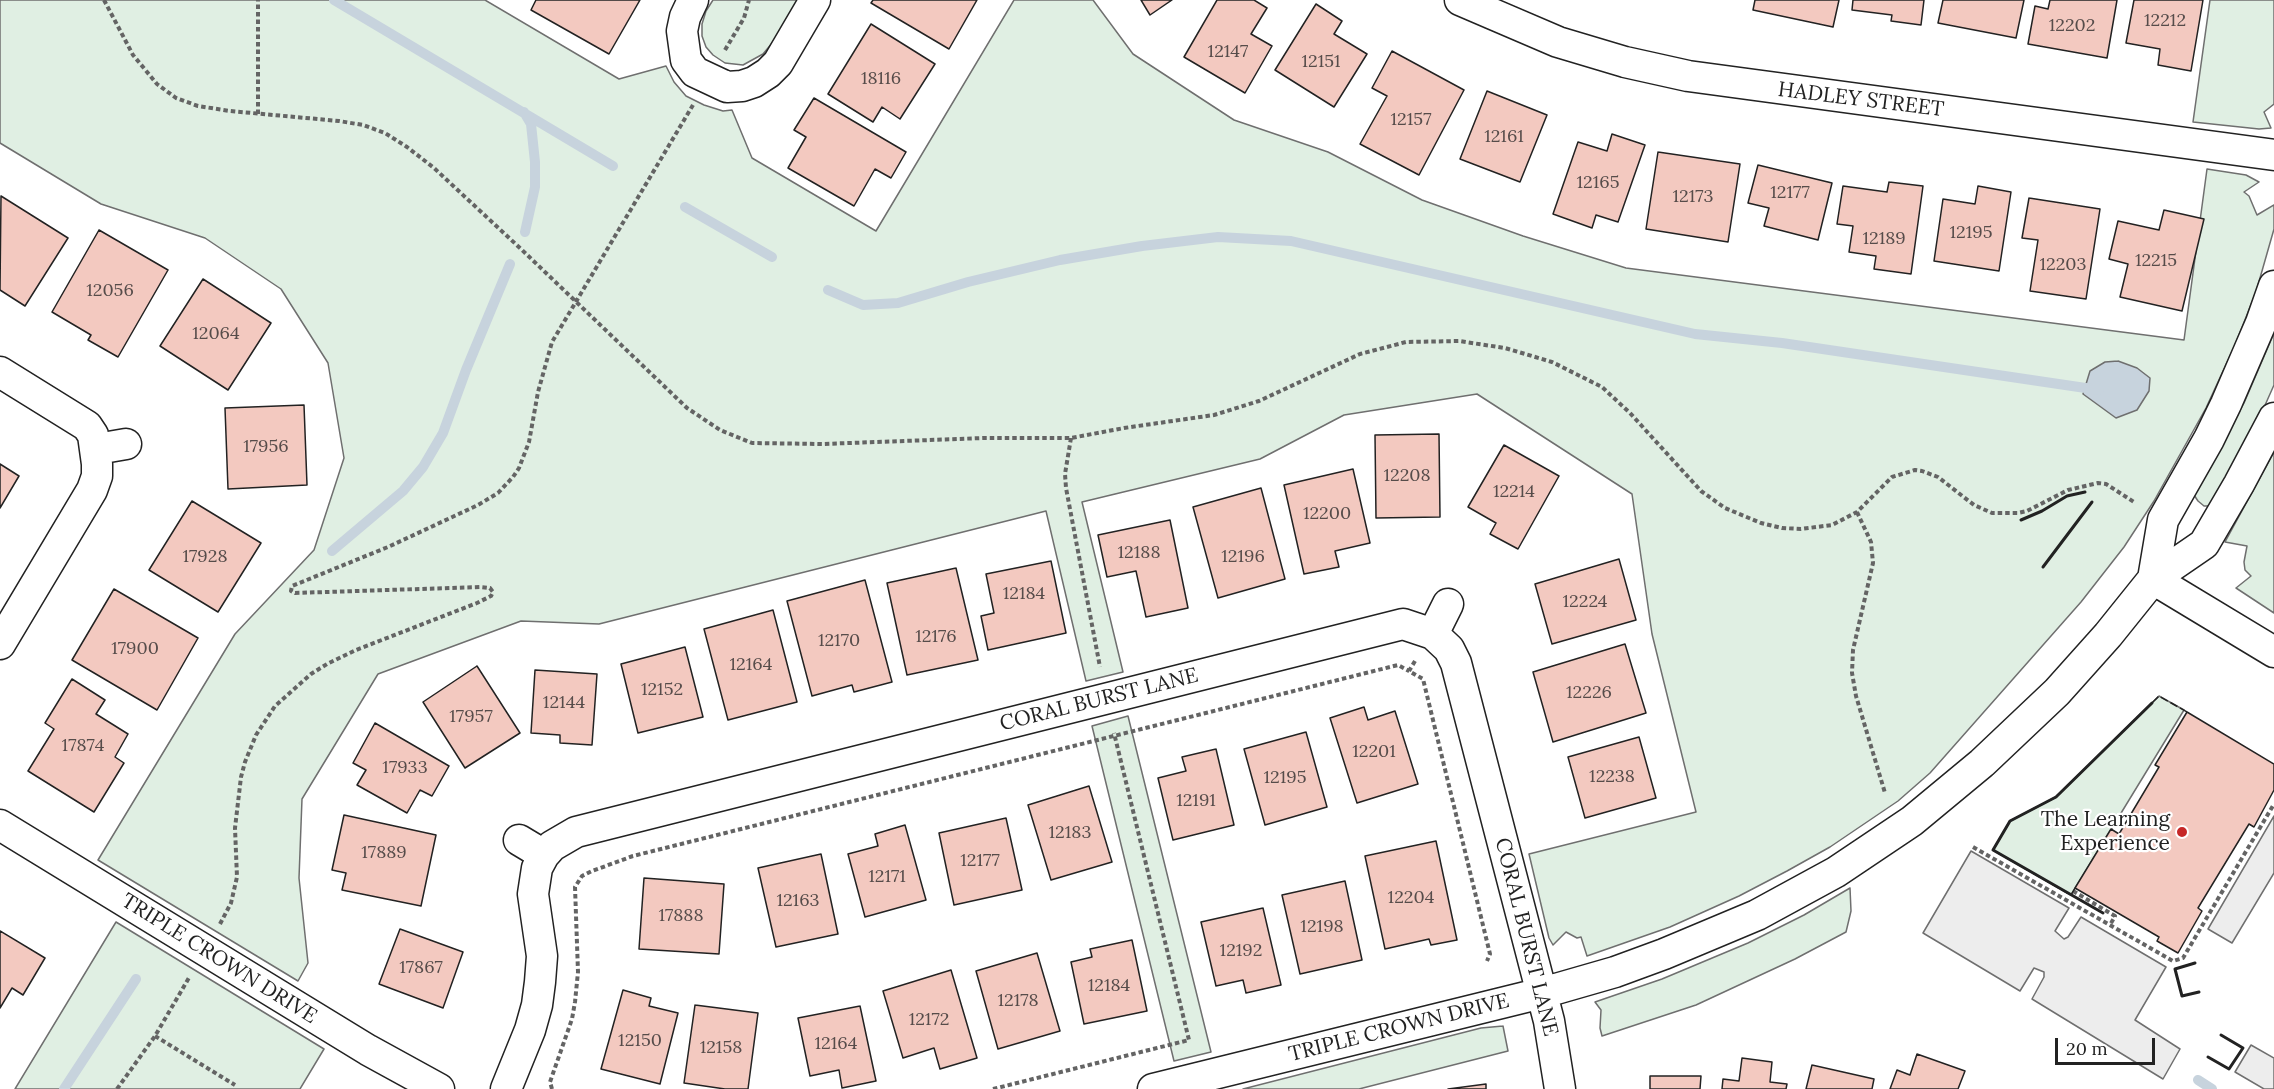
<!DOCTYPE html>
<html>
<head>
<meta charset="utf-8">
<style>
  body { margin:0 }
  #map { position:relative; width:2274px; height:1089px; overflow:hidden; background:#fff; font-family:Lora,serif }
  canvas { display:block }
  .scale { position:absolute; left:2055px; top:1038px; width:100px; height:27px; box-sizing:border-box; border:3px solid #222; border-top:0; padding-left:8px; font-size:18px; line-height:21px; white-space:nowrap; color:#222; -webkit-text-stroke:4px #fff; paint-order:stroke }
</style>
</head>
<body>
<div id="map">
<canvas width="2274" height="1089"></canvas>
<div class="scale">20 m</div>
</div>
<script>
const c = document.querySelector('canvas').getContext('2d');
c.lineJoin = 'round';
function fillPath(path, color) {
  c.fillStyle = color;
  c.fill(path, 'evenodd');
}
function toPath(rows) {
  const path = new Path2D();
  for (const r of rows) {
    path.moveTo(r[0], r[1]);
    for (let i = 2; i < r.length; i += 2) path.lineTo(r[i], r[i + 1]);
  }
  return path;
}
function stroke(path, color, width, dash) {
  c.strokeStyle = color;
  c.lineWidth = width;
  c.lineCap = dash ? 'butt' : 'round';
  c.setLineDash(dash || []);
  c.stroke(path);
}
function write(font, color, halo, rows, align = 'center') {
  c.font = font + ' Lora,serif';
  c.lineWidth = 4.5;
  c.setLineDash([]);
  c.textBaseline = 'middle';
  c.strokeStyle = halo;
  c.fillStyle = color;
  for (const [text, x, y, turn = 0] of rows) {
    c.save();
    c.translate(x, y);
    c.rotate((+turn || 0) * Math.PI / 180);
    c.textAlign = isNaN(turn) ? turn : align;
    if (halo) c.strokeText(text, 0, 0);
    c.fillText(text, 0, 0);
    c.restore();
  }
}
const green = toPath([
  [0,0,485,0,619,79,666,66,674,82,686,96,704,105,723,111,732,110,752,158,876,231,1014,0,1093,0,1133,54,1234,120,1328,152,1422,200,1523,236,1626,268,2184,340,2207,169,2246,175,2259,182,2244,192,2249,196,2257,215,2274,205,2274,229,2256,292,2235,345,2206,408,2154,501,2124,547,2081,602,1930,773,1898,801,1830,847,1787,871,1739,896,1670,927,1587,956,1581,937,1577,938,1566,932,1553,945,1549,938,1529,854,1696,812,1652,634,1632,494,1477,394,1344,415,1260,459,1082,502,1123,672,1086,681,1046,511,599,624,521,621,378,674,302,799,299,878,308,963,298,981,98,860,235,634,314,550,344,458,328,363,281,289,205,238,101,204,0,143,0,0],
  [713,0,798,0,773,42,763,54,743,65,725,63,713,55,706,47,702,36,702,24,706,11,713,0],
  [2210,0,2274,0,2274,104,2264,112,2271,128,2259,129,2193,122,2210,0],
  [2274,333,2274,385,2258,421,2211,506,2204,506,2198,501,2194,495,2244,403,2274,333],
  [2274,452,2274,613,2236,588,2251,576,2245,570,2244,562,2247,546,2225,542,2274,452],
  [2159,696,2184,710,2071,895,1993,850,2010,821,2056,797,2159,696],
  [1128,716,1211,1052,1174,1061,1092,726,1128,716],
  [1850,888,1851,911,1846,932,1795,959,1696,1005,1602,1036,1600,1028,1601,1010,1595,1002,1662,979,1748,943,1804,915,1850,888],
  [116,922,324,1049,300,1089,15,1089,116,922],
  [1503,1026,1508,1051,1359,1089,1243,1089,1481,1028,1503,1026]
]);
const parking = toPath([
  [2274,816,2274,873,2232,943,2208,929,2274,816],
  [1971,851,2069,908,2055,931,2064,939,2068,937,2081,917,2166,967,2135,1020,2180,1049,2163,1079,2032,999,2044,977,2044,972,2034,968,2020,991,1923,933,1971,851],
  [2251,1045,2274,1058,2274,1089,2264,1089,2235,1072,2251,1045]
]);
const water = toPath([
  [2118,361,2137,368,2150,378,2149,391,2137,410,2116,418,2083,394,2090,371,2105,362,2118,361]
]);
const stream = toPath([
  [334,0,613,166],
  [524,112,531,124,535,162,535,187,525,232],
  [685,207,772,257],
  [828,290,863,305,898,303,968,282,1060,260,1142,246,1218,237,1291,241,1695,334,1782,343,2099,390],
  [332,551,403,491,423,467,443,433,466,370,510,264],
  [2198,1080,2212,1089],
  [64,1089,136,979]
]);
const building = toPath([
  [536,0,640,0,609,54,531,10,536,0],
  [873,0,977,0,949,49,871,3,873,0],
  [1141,0,1172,0,1150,15,1141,0],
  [1217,0,1254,0,1267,8,1251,34,1272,46,1245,93,1184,57,1217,0],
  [1755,0,1839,0,1833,27,1753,10,1755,0],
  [1853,0,1924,0,1921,25,1891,21,1892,15,1852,10,1853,0],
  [1943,0,2024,0,2016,38,1938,23,1943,0],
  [2050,0,2117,0,2107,58,2028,44,2035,6,2048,9,2050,0],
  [2134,0,2203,0,2191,71,2158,65,2160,49,2126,43,2134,0],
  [1316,4,1342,21,1334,34,1367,54,1334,107,1275,70,1316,4],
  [871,24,935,64,900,119,882,107,873,122,828,94,871,24],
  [1392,51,1464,90,1419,175,1360,144,1387,96,1372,88,1392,51],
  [1487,91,1547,115,1520,182,1460,159,1487,91],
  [814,98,906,152,891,178,875,169,854,206,788,168,806,137,794,130,814,98],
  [1612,134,1645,145,1618,222,1596,215,1592,228,1553,214,1578,142,1607,151,1612,134],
  [1658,152,1740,164,1728,242,1646,229,1658,152],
  [1758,165,1832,183,1818,240,1764,226,1769,208,1748,203,1758,165],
  [1889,182,1923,186,1911,274,1874,269,1876,256,1849,252,1853,226,1837,224,1843,186,1887,192,1889,182],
  [1978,186,2011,192,1999,271,1934,261,1943,199,1975,204,1978,186],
  [1,196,68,238,25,306,0,290,1,196],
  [2029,198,2100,209,2086,299,2030,291,2038,240,2022,238,2029,198],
  [2164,210,2204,219,2182,311,2120,297,2128,264,2109,259,2118,221,2159,230,2164,210],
  [99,230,168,270,118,357,88,340,91,335,52,312,99,230],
  [203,279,271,323,228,390,160,346,203,279],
  [304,405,307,485,228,489,225,408,304,405],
  [1439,434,1440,517,1376,518,1375,435,1439,434],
  [1504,445,1559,476,1518,549,1490,534,1496,523,1468,507,1504,445],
  [0,464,19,476,0,508,0,464],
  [1353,469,1370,543,1335,551,1339,567,1304,574,1284,485,1353,469],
  [1261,488,1285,579,1218,598,1193,507,1261,488],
  [192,501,261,543,218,612,149,570,192,501],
  [1170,520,1188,608,1146,617,1136,571,1107,577,1098,535,1170,520],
  [1619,559,1636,620,1552,644,1535,584,1619,559],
  [1051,561,1066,633,988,650,981,616,994,613,986,574,1051,561],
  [956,568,978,660,907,675,887,583,956,568],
  [865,580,892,682,854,692,852,685,812,696,787,601,865,580],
  [114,589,198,638,157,710,72,660,114,589],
  [773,610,797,702,728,720,704,629,773,610],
  [1625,644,1646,713,1553,742,1533,672,1625,644],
  [685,647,703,717,638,733,621,664,685,647],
  [477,666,520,733,465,768,423,702,477,666],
  [535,670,597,674,592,745,560,743,560,735,531,733,535,670],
  [72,679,105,700,96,714,128,734,115,757,124,763,94,812,28,771,54,729,45,723,72,679],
  [1364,707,1368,720,1395,711,1418,784,1357,803,1330,718,1364,707],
  [2187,712,2274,764,2274,790,2254,827,2249,824,2198,908,2202,911,2178,953,2157,941,2159,937,2075,888,2111,829,2119,834,2159,767,2155,765,2187,712],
  [375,723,449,766,432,796,420,790,407,813,357,785,366,770,353,763,375,723],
  [1306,732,1327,807,1265,825,1244,749,1306,732],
  [1639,737,1656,798,1585,818,1568,757,1639,737],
  [1216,749,1234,825,1173,840,1158,778,1186,771,1182,757,1216,749],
  [1089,786,1112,862,1051,880,1028,805,1089,786],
  [344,815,436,835,421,906,342,890,346,873,332,870,344,815],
  [1006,818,1022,890,954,905,939,833,1006,818],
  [905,825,926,900,865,917,848,854,878,846,875,834,905,825],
  [1436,841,1457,940,1431,945,1429,939,1385,949,1365,856,1436,841],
  [821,854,838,934,776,947,758,868,821,854],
  [644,878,724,884,719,954,639,949,644,878],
  [1345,881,1362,960,1300,974,1282,895,1345,881],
  [1263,908,1281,985,1246,993,1243,980,1216,986,1201,922,1263,908],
  [400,929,463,952,443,1008,379,984,400,929],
  [0,931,45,958,23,995,12,988,0,1008,0,931],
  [1132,940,1147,1011,1084,1024,1071,962,1092,957,1090,949,1132,940],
  [1037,953,1060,1031,998,1049,976,971,1037,953],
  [951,970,977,1058,940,1069,934,1048,903,1058,883,991,951,970],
  [623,990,651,998,649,1006,678,1013,660,1084,601,1069,623,990],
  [695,1005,758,1013,748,1089,725,1089,684,1083,695,1005],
  [860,1006,876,1081,842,1088,839,1070,810,1076,798,1018,860,1006],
  [1917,1054,1965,1071,1958,1089,1890,1089,1897,1070,1910,1075,1917,1054],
  [1742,1058,1772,1062,1770,1082,1787,1084,1786,1089,1722,1089,1723,1079,1739,1081,1742,1058],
  [1812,1065,1874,1079,1872,1089,1806,1089,1812,1065],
  [1650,1076,1701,1076,1700,1089,1650,1089,1650,1076],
  [1486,1084,1486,1089,1448,1089,1486,1084]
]);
const path = toPath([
  [104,0,133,55,157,84,176,98,198,106,230,111,339,121,363,125,385,133,407,147,434,168,521,249,687,408,720,430,752,443,823,444,984,438,1071,438,1124,428,1214,415,1259,401,1360,354,1406,342,1459,341,1505,348,1552,362,1602,387,1630,413,1701,491,1725,508,1761,523,1782,528,1801,529,1832,525,1857,512,1892,477,1915,470,1922,471,1938,477,1974,505,1992,513,2018,513,2027,511,2068,490,2098,483,2106,484,2134,502],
  [725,50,744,18,749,0],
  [258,114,258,0],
  [1071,438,1065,474,1066,488,1100,667],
  [1857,512,1871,542,1873,563,1853,650,1852,673,1856,696,1885,793],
  [1415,661,1409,671,1423,679,1490,954,1487,961],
  [1973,847,2173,961,2183,958,2274,804],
  [2073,891,2115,916,2110,925],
  [220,924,231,903,237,877,235,828,241,777,245,762,256,735,275,706,311,674,327,664,356,650,477,603,491,596,493,592,490,588,481,587,295,593,291,591,292,586,388,547,478,505,498,493,513,477,519,468,529,442,538,392,552,342,693,105],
  [155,1036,235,1085],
  [117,1089,155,1036,190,976],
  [552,1089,550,1082,572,1019,575,1002,578,972,575,887,582,876,592,871,633,856,1398,665,1409,671],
  [993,1089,1189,1040,1114,733]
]);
const minor = toPath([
  [693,0,685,17,682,31,686,60,695,72,727,87,742,86,754,82,768,73,778,63,815,0],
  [1460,0,1558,42,1625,62,1688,76,2274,155],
  [0,372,87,426,93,435,97,464,97,476,92,490,0,644],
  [97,449,126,444],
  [2153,579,2163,520,2209,439,2226,404,2261,323,2274,286],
  [2153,579,2274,652],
  [1433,634,1448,604],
  [0,825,368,1050,439,1089],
  [519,840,544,855],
  [506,1089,530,1030,537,1005,540,982,542,956,533,894,537,868,544,855,552,846,576,832,1403,624,1433,634,1449,649,1456,663,1549,1021,1560,1089],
  [1153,1089,1542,993,1615,972,1664,954,1757,915,1836,872,1912,821,1982,763,2057,692,2108,635,2153,579,2204,544,2239,484,2274,418]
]);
const fence = toPath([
  [2075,888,2071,895,1993,850,2010,821,2056,797,2159,696,2187,712]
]);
const wall = toPath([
  [2021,520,2042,511,2067,496,2085,492],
  [2043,567,2092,502],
  [2103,913,1993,850,2010,821,2056,797,2152,703],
  [2195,963,2175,969,2182,996,2199,992],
  [2208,1057,2229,1069,2243,1048,2221,1035]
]);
const markers = [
  [2182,832,6,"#c62828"]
];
const numberNames = [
  ["12212",2165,21],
  ["12202",2072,26],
  ["12147",1228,52],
  ["12151",1321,62],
  ["18116",881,79],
  ["12157",1411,120],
  ["12161",1504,137],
  ["12165",1598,183],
  ["12177",1790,193],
  ["12173",1693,197],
  ["12195",1971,233],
  ["12189",1884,239],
  ["12215",2156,261],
  ["12203",2063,265],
  ["12056",110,291],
  ["12064",216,334],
  ["17956",266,447],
  ["12208",1407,476],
  ["12214",1514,492],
  ["12200",1327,514],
  ["12188",1139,553],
  ["17928",205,557],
  ["12196",1243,557],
  ["12184",1024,594],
  ["12224",1585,602],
  ["12176",936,637],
  ["12170",839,641],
  ["17900",135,649],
  ["12164",751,665],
  ["12152",662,690],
  ["12226",1589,693],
  ["12144",564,703],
  ["17957",471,717],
  ["17874",83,746],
  ["12201",1374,752],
  ["17933",405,768],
  ["12238",1612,777],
  ["12195",1285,778],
  ["12191",1196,801],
  ["12183",1070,833],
  ["17889",384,853],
  ["12177",980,861],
  ["12171",887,877],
  ["12204",1411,898],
  ["12163",798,901],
  ["17888",681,916],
  ["12198",1322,927],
  ["12192",1241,951],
  ["17867",421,968],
  ["12184",1109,986],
  ["12178",1018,1001],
  ["12172",929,1020],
  ["12150",640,1041],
  ["12164",836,1044],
  ["12158",721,1048]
];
const streetNames = [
  ["HADLEY STREET",1861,100,7],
  ["CORAL BURST LANE",1099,700,-14],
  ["CORAL BURST LANE",1526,937,76],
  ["TRIPLE CROWN DRIVE",219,959,32],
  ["TRIPLE CROWN DRIVE",1399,1028,-14]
];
const poiNames = [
  ["The Learning",2170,820],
  ["Experience",2170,844]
];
fillPath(green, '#e0efe3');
stroke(green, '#6f6f6f', 1.5);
fillPath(parking, '#ededed');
stroke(parking, '#6f6f6f', 1.5);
fillPath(water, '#c7d3dd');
stroke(water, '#6f6f6f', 1.5);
stroke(stream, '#c7d3dd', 10);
fillPath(building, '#f3c9c0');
stroke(building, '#222', 1.5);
stroke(minor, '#222', 33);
stroke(path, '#646464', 4, [4.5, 3]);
stroke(minor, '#fff', 30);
stroke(fence, '#222', 1.5, [8, 3]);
stroke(wall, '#222', 3);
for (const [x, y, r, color] of markers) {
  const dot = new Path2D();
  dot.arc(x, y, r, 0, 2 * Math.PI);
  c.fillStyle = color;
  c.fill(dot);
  stroke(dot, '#fff', 2);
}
write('18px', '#564c4a', null, numberNames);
write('21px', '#222', '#fff', streetNames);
write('21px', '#222', '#fff', poiNames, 'right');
</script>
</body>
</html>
